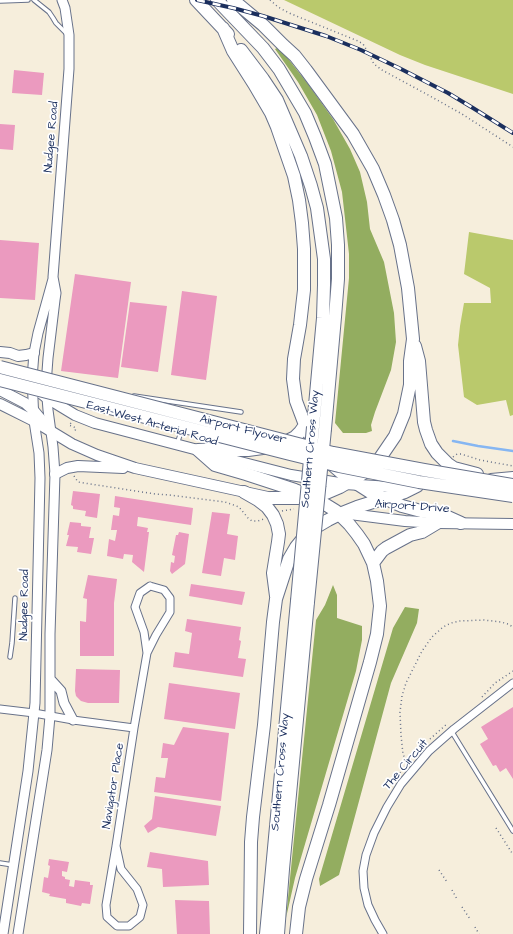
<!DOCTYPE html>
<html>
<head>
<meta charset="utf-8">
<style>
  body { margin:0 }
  canvas { display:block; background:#f6eedc }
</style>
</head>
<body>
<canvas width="513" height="934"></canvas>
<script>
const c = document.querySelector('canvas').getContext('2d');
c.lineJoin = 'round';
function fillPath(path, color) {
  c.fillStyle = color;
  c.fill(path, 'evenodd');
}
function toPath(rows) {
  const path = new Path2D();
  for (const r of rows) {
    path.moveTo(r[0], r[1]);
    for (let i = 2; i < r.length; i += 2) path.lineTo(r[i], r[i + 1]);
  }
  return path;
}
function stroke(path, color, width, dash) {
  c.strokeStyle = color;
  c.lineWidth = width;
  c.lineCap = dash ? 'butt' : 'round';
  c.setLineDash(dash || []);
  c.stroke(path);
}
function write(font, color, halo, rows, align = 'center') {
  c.font = font + ' "Architects Daughter",sans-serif';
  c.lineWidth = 3.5;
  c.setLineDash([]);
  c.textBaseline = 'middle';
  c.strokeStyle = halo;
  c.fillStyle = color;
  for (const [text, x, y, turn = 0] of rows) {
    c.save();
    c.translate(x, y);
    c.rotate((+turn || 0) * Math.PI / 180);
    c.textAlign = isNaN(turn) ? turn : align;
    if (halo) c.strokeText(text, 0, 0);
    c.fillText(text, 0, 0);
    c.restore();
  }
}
const green = toPath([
  [284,0,513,0,513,94,425,65,400,55],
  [469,232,513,240,513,415,510,416,506,400,477,405,464,397,458,345,460,326,464,303,491,303,490,288,464,274]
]);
const forest = toPath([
  [279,47,308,84,333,119,350,149,360,172,367,202,370,229,384,262,394,313,396,342,391,370,375,412,371,425,372,431,366,433,343,433,335,423,349,278,349,254,342,192,331,151,317,115,298,82,275,49],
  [333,585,337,595,337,618,362,626,362,640,356,671,295,878,286,918,316,620,325,605],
  [405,607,419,609,417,623,391,683,339,875,320,886,319,879,393,628]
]);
const stream = toPath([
  [453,441,478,446,513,451]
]);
const building = toPath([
  [14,70,44,73,42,95,12,93],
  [0,124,15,125,13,150,0,149],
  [0,240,39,243,35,300,0,298],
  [75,274,131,282,118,378,61,371],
  [182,291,217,296,206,380,171,375],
  [130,302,167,306,158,372,121,367],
  [73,491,100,494,97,518,85,516,86,511,73,509,73,506,71,505],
  [115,496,193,508,191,525,138,517,137,526,148,528,147,532,149,532,144,572,132,562,133,555,124,554,123,559,107,556,109,539,115,541,117,530,111,530,113,515,119,516,120,508,114,507],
  [212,512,230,514,227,534,238,536,235,560,224,558,221,576,202,573],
  [70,522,81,523,81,526,91,527,89,538,94,538,91,554,77,552,78,547,66,546,69,535,67,535],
  [179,532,189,534,185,564,172,574,170,571,171,562,174,563,175,556,172,555,176,535,178,535],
  [88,575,117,579,114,603,114,656,80,656,80,621,86,622,87,599,83,598],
  [191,584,245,592,242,605,189,596],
  [187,619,241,627,239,640,241,641,238,658,246,659,243,677,173,667,175,652,189,654,192,633,185,631],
  [76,669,120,670,119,703,88,703,81,701,76,696,75,691],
  [169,683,240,693,235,729,164,719],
  [513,707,513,779,506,768,500,772,496,765,493,766,480,744,488,739,481,727],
  [183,727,229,733,221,801,154,792,156,777,165,778,168,758,161,758,163,743,174,745],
  [155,796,221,806,216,836,158,827,148,833,144,826,152,819],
  [150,852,208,861,209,885,163,887,162,869,147,867],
  [49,859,69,862,67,872,62,871,62,876,65,877,65,879,70,880,69,886,74,887,75,880,90,882,90,885,93,885,90,904,82,903,81,906,66,903,66,899,49,896,50,894,42,892,44,877,48,878,50,866,48,865],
  [175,900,209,901,210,934,177,934]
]);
const path = toPath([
  [270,0,278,7,289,13,358,41,363,44,366,49,374,64,382,70,430,96,462,114,513,147],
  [71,423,69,425,76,428,75,431],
  [453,457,457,454,461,454,480,460,513,466],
  [74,476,78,482,84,483,155,494,169,495,225,502,239,507,248,518,252,521,258,521,264,519],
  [282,511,294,509],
  [482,697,495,683,513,671],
  [430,739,448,723],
  [407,764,403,754,401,735,400,712,402,696,406,683,422,651,432,637,443,627,451,623,460,621,484,620,501,622,508,624,513,627],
  [400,773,417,753],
  [496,828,512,853],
  [439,870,447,882],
  [452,890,457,899],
  [462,907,470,919],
  [475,927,479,934]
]);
const lane = toPath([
  [34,0,49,12,53,18,56,23,66,33],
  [0,1,28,0],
  [134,396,241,412],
  [177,444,182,429],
  [10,657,12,643,15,598],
  [452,732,513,831],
  [0,863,13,865]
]);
const street = toPath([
  [150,586,164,590,170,598,170,612,156,635,147,653,144,632,135,607,140,593,150,586],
  [0,709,34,713,73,720,134,728],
  [116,846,134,728,147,653],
  [116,846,121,869,137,889,143,905,140,917,129,926,117,926,107,917,106,905,116,846],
  [383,934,375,920,368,905,364,888,363,871,366,855,374,833,387,807,401,784,429,751,454,729,513,683]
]);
const secondary = toPath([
  [51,680,61,691,64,703,73,720],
  [3,934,28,771,32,732,35,703,40,478,39,453,34,421,32,377,33,366,34,353,38,333,53,279],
  [18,934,47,750,50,716,50,634,55,474,53,447,48,410,46,385,48,358,55,300,56,293,53,277,69,69,69,35,65,8,62,0]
]);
const primary = toPath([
  [0,352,10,353,18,356,26,355,34,353],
  [13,371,47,398,75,415,95,423,198,450,217,456,291,475,345,484,390,487,415,486],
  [0,390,25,403,34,411,44,423],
  [0,404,34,421,72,444,97,455,135,468,277,499],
  [55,474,67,468,78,466,123,468],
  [491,479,513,477],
  [342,513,405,521,437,523,513,524]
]);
const highway = toPath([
  [196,0,228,34],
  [217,0,263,48,279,69,305,113,315,137,325,164,336,218,338,245,338,279,335,317,325,429],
  [233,0,263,25,283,45,295,56,306,70,353,134,373,169,384,195,393,220,400,245,408,288,413,339,410,361,410,385,404,414,395,436,378,461,362,474,340,487,326,493,311,496,300,498,271,498],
  [223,28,233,51,254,84,271,113,277,127,294,176,299,200,302,223,304,249,304,290,300,325,294,359,293,379,296,401,305,425,314,443],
  [241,50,263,79,277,100,301,156,311,186,317,208,324,259,324,285,323,318,313,427],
  [415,346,419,361,424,422,426,430,431,444,437,453,448,464,454,468,477,474],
  [198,450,215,465,246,474,295,490,311,496,323,503,336,511,349,524,357,534,364,544,373,563,377,581,380,606,377,634,370,662,329,805,306,879,299,907,296,934],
  [198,450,219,449,226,450,248,450,270,447,281,444,295,437,300,432,305,425],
  [329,462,345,476,370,492,402,506,421,511,441,514,461,523],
  [244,492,258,500,267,507,273,515,277,524,279,534,278,542,273,573,276,596],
  [373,563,382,551,386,548,410,535,422,532,437,523],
  [250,934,251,842,253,817,264,725,273,622,276,599,289,559,296,547,305,536,311,530,328,520,342,513,357,507,405,492,417,486],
  [266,934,297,601],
  [278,934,283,869,308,602]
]);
const rail = toPath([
  [197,0,233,8,263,16,326,36,361,50,399,68,448,93,473,108,513,133]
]);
const highwayBridge = toPath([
  [0,367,333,453,424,470,513,485],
  [0,380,290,454,339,466,419,482,513,496],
  [297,601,313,427],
  [308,602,325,429]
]);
const streetNames = [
  ["Nudgee Road",52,137,-85],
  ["East-West Arterial Road",152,424,16],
  ["Airport Flyover",243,430,14],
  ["Southern Cross Way",311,449,-85],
  ["Airport Drive",412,507,4],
  ["Nudgee Road",25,605,-89],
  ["The Circuit",406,765,-50],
  ["Southern Cross Way",281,772,-85],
  ["Navigator Place",114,786,-81]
];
fillPath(green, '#bac96c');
fillPath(forest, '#93ad60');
stroke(stream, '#86b6f2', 2.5);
fillPath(building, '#eb9abf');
stroke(lane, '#68728a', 5.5);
stroke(street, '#68728a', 9);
stroke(secondary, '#68728a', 11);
stroke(primary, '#68728a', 12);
stroke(highway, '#68728a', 14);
stroke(path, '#68728a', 1.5, [1, 3]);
stroke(lane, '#fff', 3.5);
stroke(street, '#fff', 7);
stroke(secondary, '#fff', 9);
stroke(primary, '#fff', 10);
stroke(highway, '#fff', 12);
stroke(rail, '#1b2f5e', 4);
stroke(rail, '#fff', 2.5, [8]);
stroke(highwayBridge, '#68728a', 14, []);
stroke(highwayBridge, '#fff', 12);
write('12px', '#1b2f5e', '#fff', streetNames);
</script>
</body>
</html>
